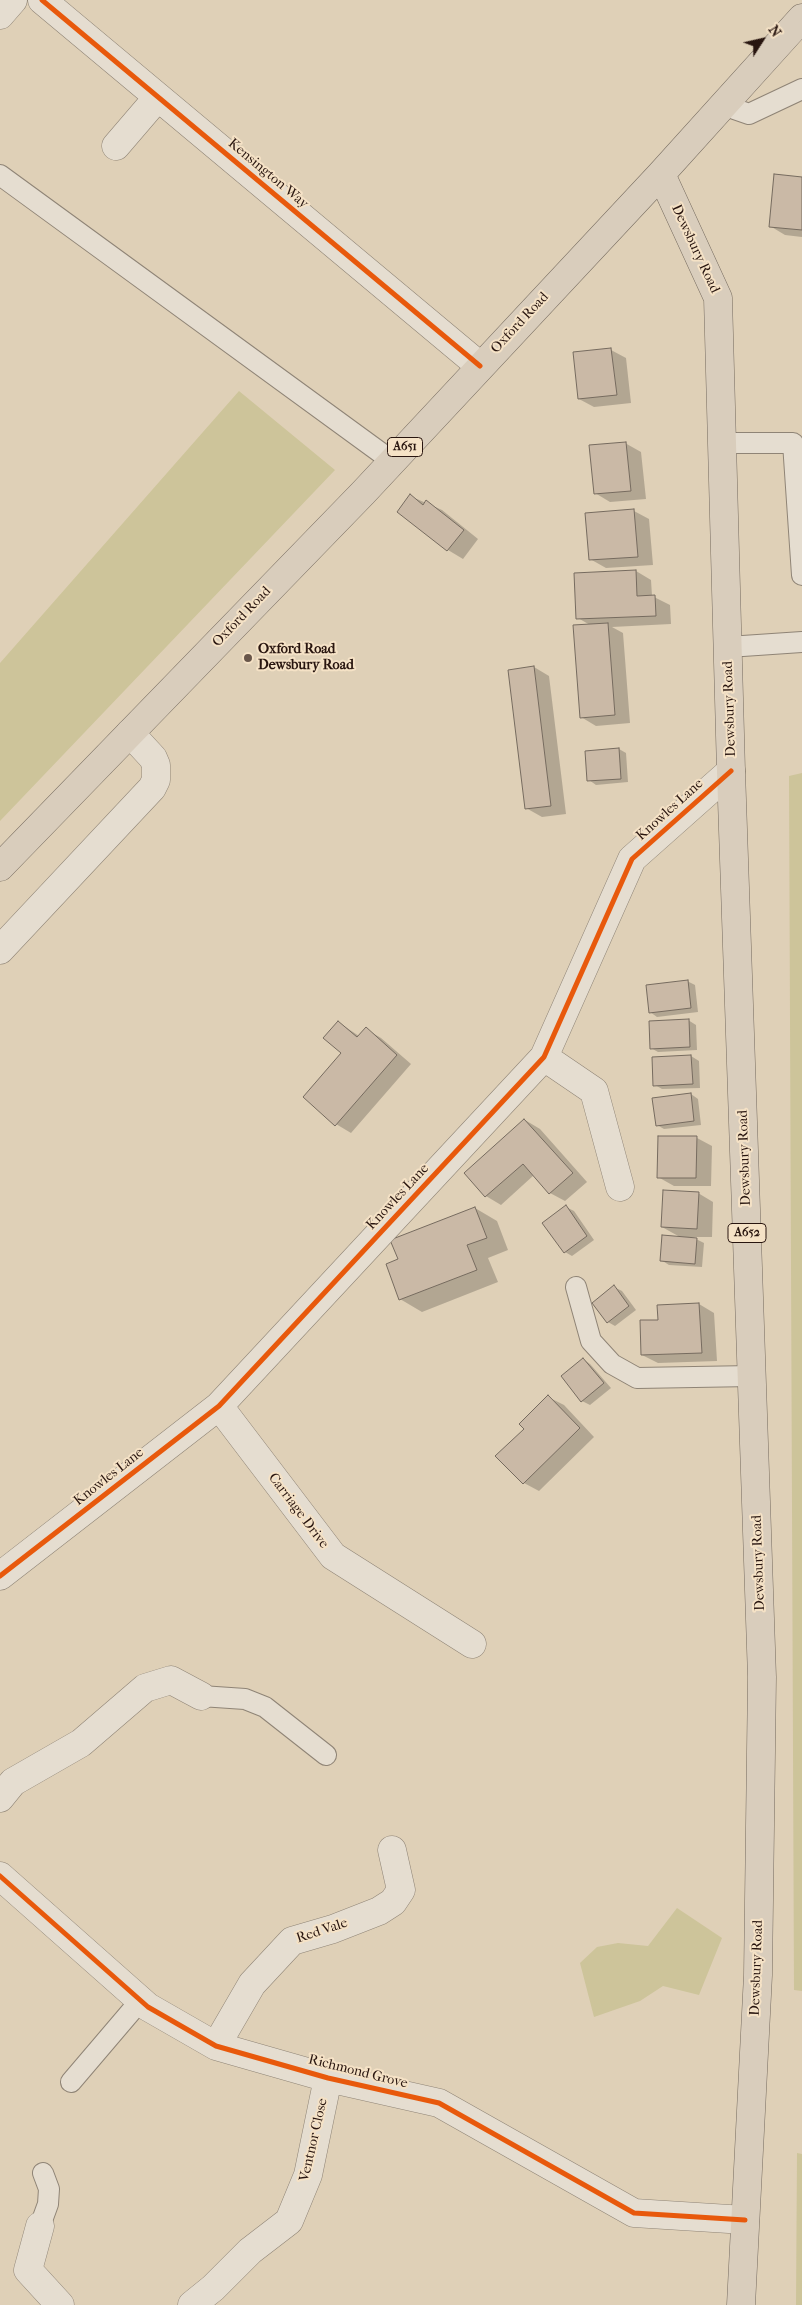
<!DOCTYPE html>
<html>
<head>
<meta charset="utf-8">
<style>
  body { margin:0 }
  #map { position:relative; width:802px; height:2305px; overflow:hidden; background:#dfd0b7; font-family:"IM FELL French Canon",serif }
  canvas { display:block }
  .north { position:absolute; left:737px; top:15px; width:50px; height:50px; -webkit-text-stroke:4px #f5e2c6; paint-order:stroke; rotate:55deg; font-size:14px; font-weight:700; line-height:20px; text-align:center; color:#28150f }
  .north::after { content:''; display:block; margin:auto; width:18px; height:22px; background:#28150f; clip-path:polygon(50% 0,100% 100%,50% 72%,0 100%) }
</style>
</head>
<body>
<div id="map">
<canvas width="802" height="2305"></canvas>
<div class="north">N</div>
</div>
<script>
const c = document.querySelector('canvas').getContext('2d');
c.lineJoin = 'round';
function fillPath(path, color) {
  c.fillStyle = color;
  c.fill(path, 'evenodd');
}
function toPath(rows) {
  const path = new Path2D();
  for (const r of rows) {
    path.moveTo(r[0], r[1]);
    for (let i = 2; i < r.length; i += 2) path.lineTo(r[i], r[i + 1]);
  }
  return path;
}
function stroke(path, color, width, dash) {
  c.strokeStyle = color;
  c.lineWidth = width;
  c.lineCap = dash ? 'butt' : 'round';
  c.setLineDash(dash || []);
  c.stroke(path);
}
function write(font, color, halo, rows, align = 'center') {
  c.font = font + ' "IM FELL French Canon",serif';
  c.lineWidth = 4;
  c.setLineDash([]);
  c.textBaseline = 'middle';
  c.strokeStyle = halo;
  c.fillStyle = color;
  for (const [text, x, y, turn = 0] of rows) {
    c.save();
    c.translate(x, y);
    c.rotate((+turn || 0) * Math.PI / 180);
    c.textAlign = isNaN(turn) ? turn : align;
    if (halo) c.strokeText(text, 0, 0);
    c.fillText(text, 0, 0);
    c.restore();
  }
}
const green = toPath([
  [239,391,335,470,0,821,0,663],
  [802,773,802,1991,794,1990,789,776],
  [677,1908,722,1938,699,1995,663,1986,640,2001,594,2017,580,1963,597,1947,618,1943,648,1946],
  [797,2153,802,2154,802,2305,796,2305]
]);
const shadow = toPath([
  [802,179,802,237,785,235,770,226],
  [611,350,626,358,631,403,594,407,579,399],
  [625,443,641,452,646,499,610,502,595,493],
  [410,496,442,510,478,539,463,559,448,550,398,512],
  [634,511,649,519,653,565,606,568,590,559],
  [636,571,651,580,652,596,670,605,671,624,612,627,623,633,630,723,596,726,581,717,590,625,578,618],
  [534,667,549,676,566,814,542,817,526,808],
  [619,749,626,753,628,782,596,785,589,780],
  [687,981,695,985,698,1012,657,1017,650,1012],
  [688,1020,696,1025,697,1050,658,1052,651,1048],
  [338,1022,359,1036,366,1029,381,1038,411,1064,351,1133,336,1124,343,1053],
  [691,1056,699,1061,700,1088,662,1089,655,1085,653,1058],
  [691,1094,698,1099,701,1125,664,1129,657,1125],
  [525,1120,540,1129,587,1182,565,1201,550,1193,534,1175,501,1205,486,1196],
  [697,1138,712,1146,711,1186,674,1186,658,1177],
  [698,1193,713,1202,712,1237,680,1237,662,1227],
  [566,1207,574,1211,594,1240,572,1256,565,1252],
  [475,1208,497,1221,508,1250,488,1258,498,1282,422,1312,400,1299,399,1260],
  [696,1239,704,1243,702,1267,669,1265,661,1260],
  [614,1287,622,1291,636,1310,615,1326,608,1322],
  [699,1304,714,1313,717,1361,658,1363,642,1355,659,1321,659,1306],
  [583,1359,590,1364,611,1388,590,1405,582,1401],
  [548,1397,564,1405,594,1437,539,1491,524,1483,525,1429]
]);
const building = toPath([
  [774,174,802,177,802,230,769,227,774,174],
  [611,348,617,395,578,399,573,352,611,348],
  [626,442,631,491,594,494,589,445,626,442],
  [410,494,423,505,426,500,464,530,447,551,397,512,410,494],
  [634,509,638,557,589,560,585,513,634,509],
  [636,570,637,596,655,595,656,616,576,619,574,573,636,570],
  [608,623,615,715,580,718,573,625,608,623],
  [534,666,551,806,525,809,508,670,534,666],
  [619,748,621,779,587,781,585,751,619,748],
  [688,980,691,1008,649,1013,646,985,688,980],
  [689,1019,690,1047,650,1049,649,1021,689,1019],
  [338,1021,357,1037,366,1027,397,1055,335,1126,303,1097,341,1053,323,1038,338,1021],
  [691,1055,693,1084,653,1086,652,1057,691,1055],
  [691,1093,694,1121,656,1126,652,1098,691,1093],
  [524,1119,573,1173,549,1194,523,1164,485,1197,464,1173,524,1119],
  [658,1136,697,1136,696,1178,657,1178,658,1136],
  [663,1190,699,1192,697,1229,661,1227,663,1190],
  [566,1205,587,1236,564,1253,542,1223,566,1205],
  [475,1207,487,1238,467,1245,477,1270,399,1300,386,1264,398,1259,390,1240,475,1207],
  [662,1235,697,1238,695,1264,660,1261,662,1235],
  [614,1285,629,1306,607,1323,592,1303,614,1285],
  [699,1303,702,1353,641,1355,640,1320,658,1320,657,1305,699,1303],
  [583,1358,604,1383,581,1402,561,1376,583,1358],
  [548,1395,580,1428,523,1484,495,1456,524,1429,519,1424,548,1395]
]);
const service = toPath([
  [723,105,749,114,802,89],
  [0,175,392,461],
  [722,443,793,443,802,575],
  [728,647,802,642],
  [576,1287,591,1341,612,1364,637,1378,752,1376],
  [201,1696,245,1699,265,1707,326,1755],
  [71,2082,140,2001],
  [40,2226,48,2204,49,2189,43,2173]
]);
const minor = toPath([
  [42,0,480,366],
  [0,15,13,0],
  [116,146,158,97],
  [0,950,152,788,156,780,156,765,153,758,130,733],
  [544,1057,594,1091,620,1187],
  [219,1406,333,1556,472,1644],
  [0,1576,219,1406,544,1057,632,859,731,771],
  [0,1798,13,1782,81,1743,145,1688,171,1680,201,1696],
  [0,1876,148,2007,216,2046,328,2078,439,2103,634,2213,745,2220],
  [216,2046,252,1984,292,1941,333,1929,379,1911,393,1902,401,1890,392,1850],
  [40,2226,28,2270,60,2305],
  [192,2305,213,2288,250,2251,289,2221,308,2175,328,2078]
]);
const primary = toPath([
  [661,174,718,298,731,771,762,1677,758,1975,741,2305],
  [0,867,363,493,661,174,802,18]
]);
const cycleway = toPath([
  [42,0,480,366],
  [0,1576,219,1406,544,1057,632,859,731,771],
  [0,1876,148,2007,216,2046,328,2078,439,2103,634,2213,745,2220]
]);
const markers = [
  [248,658,5,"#68564a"]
];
const shields = [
  [405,447,35],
  [747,1233,38]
];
const shieldNames = [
  ["A651",405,447],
  ["A652",747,1233]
];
const streetNames = [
  ["Kensington Way",268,174,40],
  ["Dewsbury Road",695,249,65],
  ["Oxford Road",520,323,-47],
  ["Oxford Road",242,617,-46],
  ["Dewsbury Road",730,709,-92],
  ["Knowles Lane",670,810,-42],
  ["Dewsbury Road",745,1158,-92],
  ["Knowles Lane",398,1197,-47],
  ["Knowles Lane",109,1477,-38],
  ["Carriage Drive",298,1511,53],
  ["Dewsbury Road",759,1563,-92],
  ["Red Vale",322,1931,-18],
  ["Dewsbury Road",757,1968,-88],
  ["Richmond Grove",358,2072,14],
  ["Ventnor Close",314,2140,-77]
];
const poiNames = [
  ["Oxford Road",258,650],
  ["Dewsbury Road",258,666]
];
fillPath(green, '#cdc49a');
fillPath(shadow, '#0003');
fillPath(building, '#cab9a6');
stroke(building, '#766b5f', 1);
stroke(service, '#8f8476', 22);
stroke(minor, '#8f8476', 29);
stroke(primary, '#766b5f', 29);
stroke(service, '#e5ddd0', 20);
stroke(minor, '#e5ddd0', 28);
stroke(primary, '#d9cdbc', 28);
stroke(cycleway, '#e8590c', 5);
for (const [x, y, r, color] of markers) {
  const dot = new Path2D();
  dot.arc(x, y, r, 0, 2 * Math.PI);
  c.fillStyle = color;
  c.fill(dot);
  stroke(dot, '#f5e2c6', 2);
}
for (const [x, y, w] of shields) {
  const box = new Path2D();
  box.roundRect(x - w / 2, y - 9.5, w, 19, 4);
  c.fillStyle = '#f5e2c6';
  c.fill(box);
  stroke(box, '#28150f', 1);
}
write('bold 12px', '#28150f', null, shieldNames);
write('14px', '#28150f', '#f5e2c6', streetNames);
write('bold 14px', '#28150f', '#f5e2c6', poiNames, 'left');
</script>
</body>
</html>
